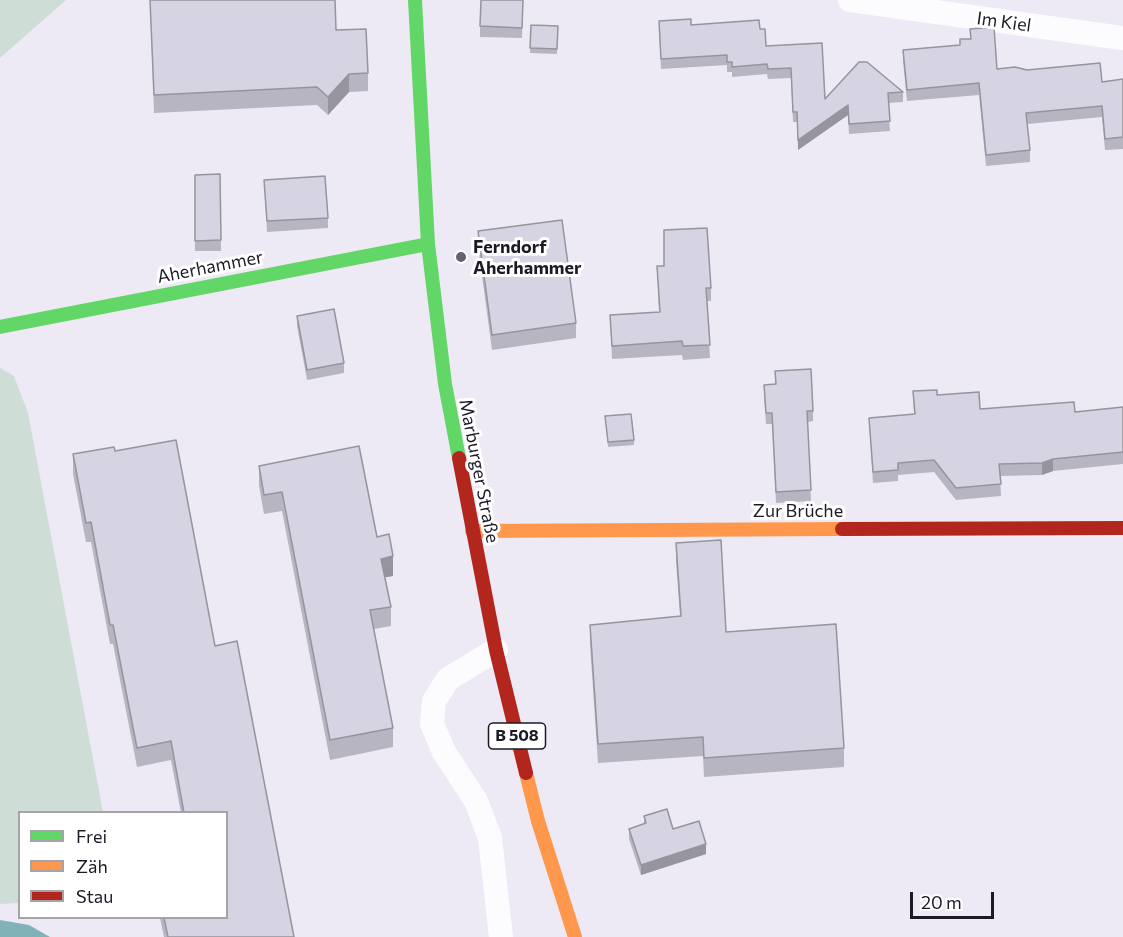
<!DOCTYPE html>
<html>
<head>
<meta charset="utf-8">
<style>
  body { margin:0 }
  #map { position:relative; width:1123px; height:937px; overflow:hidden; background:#edeaf6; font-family:Commissioner,sans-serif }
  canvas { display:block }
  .legend { position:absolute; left:18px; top:811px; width:210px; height:108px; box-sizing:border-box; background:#fff; border:2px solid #a5a3a8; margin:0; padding:8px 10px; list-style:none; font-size:18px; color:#1d1a26 }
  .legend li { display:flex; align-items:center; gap:12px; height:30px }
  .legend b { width:30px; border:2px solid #a5a3a8 }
  .scale { position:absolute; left:910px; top:892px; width:84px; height:27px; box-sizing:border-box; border:3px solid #1d1a26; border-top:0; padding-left:8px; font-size:18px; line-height:21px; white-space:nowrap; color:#1d1a26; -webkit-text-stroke:4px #fff; paint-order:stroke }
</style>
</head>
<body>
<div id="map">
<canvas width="1123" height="937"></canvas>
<ul class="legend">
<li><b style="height:8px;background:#63d668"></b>Frei</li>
<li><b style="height:8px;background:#ff974d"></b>Zäh</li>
<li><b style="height:8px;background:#b3261e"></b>Stau</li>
</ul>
<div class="scale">20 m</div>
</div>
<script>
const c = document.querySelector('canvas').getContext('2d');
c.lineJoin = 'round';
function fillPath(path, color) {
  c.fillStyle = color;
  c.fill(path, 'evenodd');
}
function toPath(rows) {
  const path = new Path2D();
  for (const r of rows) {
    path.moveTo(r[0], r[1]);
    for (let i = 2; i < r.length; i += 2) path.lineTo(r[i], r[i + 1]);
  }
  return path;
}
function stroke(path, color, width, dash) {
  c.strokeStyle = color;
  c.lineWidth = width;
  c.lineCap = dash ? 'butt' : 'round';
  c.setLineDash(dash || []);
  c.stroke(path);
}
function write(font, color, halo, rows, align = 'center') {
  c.font = font + ' Commissioner,sans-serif';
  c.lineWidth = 6;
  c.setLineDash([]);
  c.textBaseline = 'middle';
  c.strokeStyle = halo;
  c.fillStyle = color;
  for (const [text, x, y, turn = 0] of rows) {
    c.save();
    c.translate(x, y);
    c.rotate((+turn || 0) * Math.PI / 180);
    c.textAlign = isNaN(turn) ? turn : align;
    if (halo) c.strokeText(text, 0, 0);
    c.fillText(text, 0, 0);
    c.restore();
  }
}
const green = toPath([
  [0,0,66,0,0,58],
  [0,368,14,376,28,413,103,812,20,812,19,903,0,904]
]);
const water = toPath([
  [0,920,29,925,50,937,0,937]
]);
const street = toPath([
  [850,0,1123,38],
  [496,650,448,679,434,701,432,724,444,752,476,801,490,838,501,937]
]);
const fast = toPath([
  [415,0,428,244,445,384,459,458],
  [0,327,428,244]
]);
const slow = toPath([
  [472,531,842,529],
  [526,773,538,821,575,937]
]);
const jam = toPath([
  [459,458,496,650,526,773],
  [842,529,1123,528]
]);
const wall = toPath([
  [150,0,335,0,336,30,368,73,368,91,349,92,328,115,317,105,154,113],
  [523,0,522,38,480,37,480,26],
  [659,21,691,25,760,29,766,46,825,99,903,92,903,102,888,103,890,131,849,134,848,115,798,150,797,122,793,122,791,78,768,79,767,74,732,77,732,72,727,72,727,65,661,69],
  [531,25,558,26,557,54,530,53],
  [970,29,997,69,1027,70,1102,82,1123,79,1123,149,1105,150,1102,117,1027,124,1030,150,1030,162,986,166,979,95,907,101,903,61,903,50,960,45,960,39,970,39],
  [220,174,221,251,195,251,195,175],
  [264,180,328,218,328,228,267,232],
  [478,231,576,323,576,338,492,350,478,246],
  [657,266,711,288,711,301,707,301,710,358,683,360,682,355,612,359,610,315,659,312],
  [297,316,344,363,344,373,307,380,297,326],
  [775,371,813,411,813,421,808,422,811,501,776,503,772,424,766,424,764,396,764,385,775,385],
  [913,391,937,395,980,409,1075,412,1123,407,1123,464,1053,471,1042,475,1000,476,1001,496,956,500,934,472,898,475,898,481,873,483,869,418,914,414],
  [605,416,634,440,634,445,608,447],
  [115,451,215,646,294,937,164,937,160,918,226,918,226,813,181,813,171,760,137,767,113,644,110,644,91,542,86,542,73,474,73,454],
  [259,466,377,537,393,576,385,577,391,607,391,626,374,629,393,728,393,747,330,760,282,511,264,514,259,486],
  [676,543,726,632,844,748,844,767,704,777,703,756,598,763,590,644,590,625,680,616,676,562],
  [644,816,706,854,641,875,629,839,629,829,644,824]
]);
const shadedWall = toPath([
  [349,74,349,92,328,115,328,97],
  [848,105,848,115,798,150,798,140],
  [1053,459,1053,471,1042,475,1042,463],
  [393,556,393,576,381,578,381,559],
  [706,844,706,854,641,875,641,865]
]);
const building = toPath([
  [150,0,335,0,336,30,366,29,368,73,349,74,328,97,317,87,154,95,150,0],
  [481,0,523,0,522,28,480,26,481,0],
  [691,19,691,25,759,20,760,29,765,29,766,46,822,43,825,99,859,62,867,62,903,92,888,93,890,121,849,124,848,105,798,140,797,112,793,112,791,68,768,69,767,64,732,67,732,62,727,62,727,55,661,59,659,21,691,19],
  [531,25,558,26,557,49,530,48,531,25],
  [994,27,997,69,1015,67,1027,70,1100,63,1102,82,1123,79,1123,137,1105,139,1102,106,1026,113,1030,150,986,155,979,83,907,90,903,50,960,45,960,39,971,39,970,29,994,27],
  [220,174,221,240,195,241,195,175,220,174],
  [325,176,328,218,267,221,264,180,325,176],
  [562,220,576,323,492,335,478,231,562,220],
  [707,228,711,288,706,288,710,345,683,346,682,341,612,346,610,315,660,312,657,266,664,266,664,230,707,228],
  [334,309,344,363,307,370,297,316,334,309],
  [811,369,813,411,807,411,811,490,776,492,772,413,766,413,764,385,776,384,775,371,811,369],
  [937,390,937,395,979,392,980,409,1074,402,1075,412,1123,407,1123,452,1053,459,1042,463,999,464,1001,484,956,488,934,460,898,463,898,470,873,472,869,418,915,414,913,391,937,390],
  [631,414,634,440,608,442,605,416,631,414],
  [176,440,215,646,237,641,294,937,168,937,164,918,226,918,226,813,184,813,171,741,137,748,113,625,110,625,91,522,86,523,73,454,114,447,115,451,176,440],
  [359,446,377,537,389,534,393,556,381,559,391,607,370,610,393,728,330,740,282,492,264,495,259,466,359,446],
  [721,540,726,632,836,624,844,748,704,758,703,737,598,744,590,625,681,616,676,543,721,540],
  [667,809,673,829,699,821,706,844,641,865,629,829,646,823,644,816,667,809]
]);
const markers = [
  [461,257,6,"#66636f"]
];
const shields = [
  [517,736,57]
];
const shieldNames = [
  ["B 508",517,736]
];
const streetNames = [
  ["Im Kiel",1004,22,8],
  ["Aherhammer",210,267,-11],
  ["Marburger Straße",479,471,79],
  ["Zur Brüche",798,511]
];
const poiNames = [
  ["Ferndorf",473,247],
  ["Aherhammer",473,268]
];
fillPath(green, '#ceded7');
fillPath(water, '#80b2b8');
stroke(street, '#fcfcfe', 24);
stroke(fast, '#63d668', 14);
stroke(slow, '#ff974d', 14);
stroke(jam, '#b3261e', 14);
fillPath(wall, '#b8b5c2');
fillPath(shadedWall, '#96949e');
fillPath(building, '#d6d3e2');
stroke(building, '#96949e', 1.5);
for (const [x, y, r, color] of markers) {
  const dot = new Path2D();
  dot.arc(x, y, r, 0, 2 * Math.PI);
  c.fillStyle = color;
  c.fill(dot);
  stroke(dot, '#fff', 2);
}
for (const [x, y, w] of shields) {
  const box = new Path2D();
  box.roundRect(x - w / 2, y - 13, w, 26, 4.5);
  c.fillStyle = '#fff';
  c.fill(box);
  stroke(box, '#1d1a26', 1.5);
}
write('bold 16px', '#1d1a26', null, shieldNames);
write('18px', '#1d1a26', '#fff', streetNames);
write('bold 18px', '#1d1a26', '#fff', poiNames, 'left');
</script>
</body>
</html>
